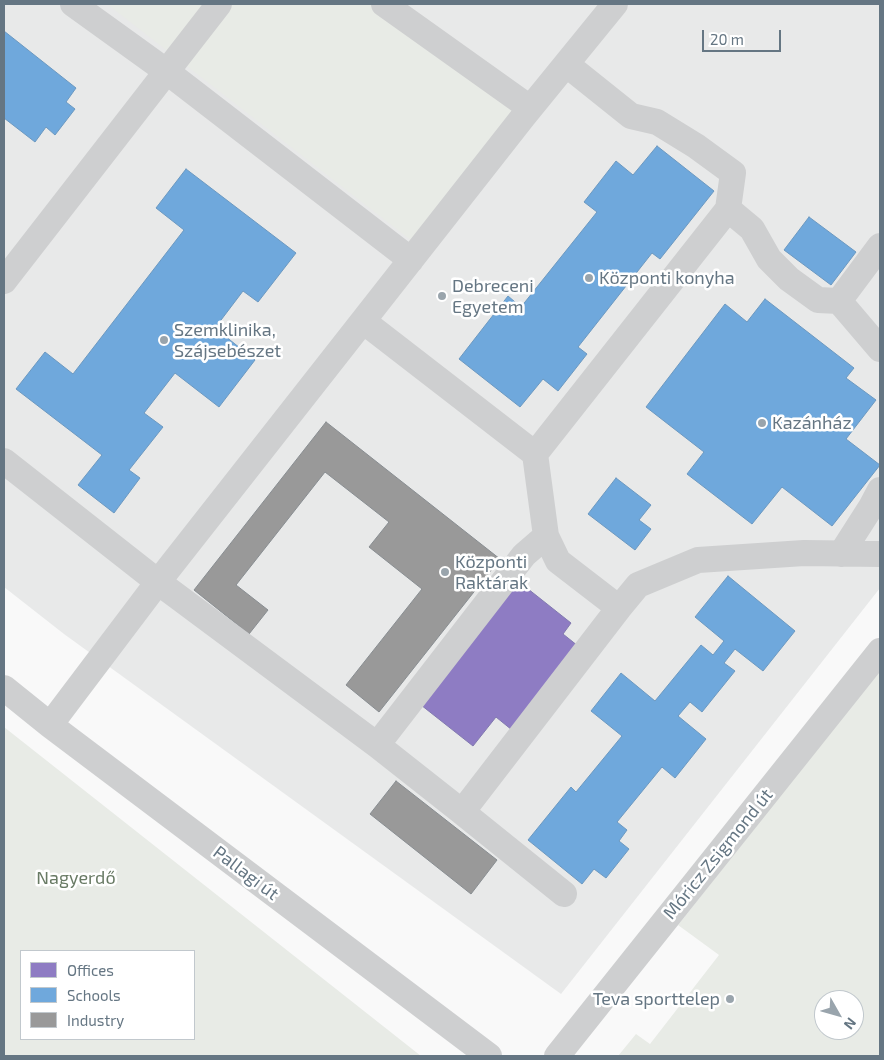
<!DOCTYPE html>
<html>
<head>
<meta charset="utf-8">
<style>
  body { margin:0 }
  #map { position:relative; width:884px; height:1060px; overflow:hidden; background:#f9f9f9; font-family:"Exo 2",sans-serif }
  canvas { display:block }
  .frame { position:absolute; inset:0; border:5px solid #657683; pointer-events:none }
  .legend { position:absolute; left:20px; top:950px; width:175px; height:90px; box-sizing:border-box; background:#fff; border:1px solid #c1c8cd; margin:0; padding:6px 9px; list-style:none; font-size:15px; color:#657683 }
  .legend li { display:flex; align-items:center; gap:10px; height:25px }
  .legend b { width:25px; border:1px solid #c1c8cd }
  .north { position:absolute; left:814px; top:990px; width:50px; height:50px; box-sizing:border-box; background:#fff; border:1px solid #c1c8cd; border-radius:50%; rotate:128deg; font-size:14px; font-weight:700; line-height:20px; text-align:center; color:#657683 }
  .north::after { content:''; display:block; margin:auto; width:18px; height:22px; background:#99a4ac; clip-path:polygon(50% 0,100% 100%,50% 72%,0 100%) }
  .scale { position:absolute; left:702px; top:30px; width:79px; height:22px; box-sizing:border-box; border:2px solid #657683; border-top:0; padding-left:6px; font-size:15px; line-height:18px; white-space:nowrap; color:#657683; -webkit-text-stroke:4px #fff; paint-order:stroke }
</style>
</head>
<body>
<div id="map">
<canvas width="884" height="1060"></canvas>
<div class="frame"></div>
<ul class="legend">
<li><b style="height:14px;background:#8e7cc3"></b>Offices</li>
<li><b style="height:14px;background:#6fa8dc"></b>Schools</li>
<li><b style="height:14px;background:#999"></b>Industry</li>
</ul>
<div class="north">N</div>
<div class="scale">20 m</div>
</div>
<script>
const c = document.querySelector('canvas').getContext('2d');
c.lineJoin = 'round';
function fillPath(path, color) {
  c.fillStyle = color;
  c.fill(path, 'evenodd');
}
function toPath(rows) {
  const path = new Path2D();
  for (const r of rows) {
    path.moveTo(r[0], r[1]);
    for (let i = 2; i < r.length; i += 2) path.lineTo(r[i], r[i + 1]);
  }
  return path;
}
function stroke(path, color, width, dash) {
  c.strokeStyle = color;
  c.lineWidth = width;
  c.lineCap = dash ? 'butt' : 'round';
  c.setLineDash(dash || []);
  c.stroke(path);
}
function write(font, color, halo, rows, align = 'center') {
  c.font = font + ' "Exo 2",sans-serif';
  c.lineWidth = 5;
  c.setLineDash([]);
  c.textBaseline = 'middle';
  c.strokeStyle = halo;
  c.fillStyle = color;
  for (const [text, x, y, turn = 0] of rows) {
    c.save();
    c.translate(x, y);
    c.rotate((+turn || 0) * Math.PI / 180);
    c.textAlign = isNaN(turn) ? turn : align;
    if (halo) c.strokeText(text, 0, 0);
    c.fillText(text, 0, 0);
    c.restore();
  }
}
const built = toPath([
  [4,4,880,4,880,588,561,994,64,634,4,587]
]);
const green = toPath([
  [107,4,377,4,523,117,421,248],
  [880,669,880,1056,618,1056,636,1034,650,1044,719,955,678,925],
  [824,1000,854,1000,854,1030,824,1030],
  [4,727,421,1056,4,1056],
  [194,951,194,1039,21,1039,21,951]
]);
const offices = toPath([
  [518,581,571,623,563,634,578,646,512,730,496,717,473,746,421,705,518,581]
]);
const schools = toPath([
  [4,31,76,88,66,102,75,109,55,135,46,127,35,142,4,118,4,31],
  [657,146,714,191,660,259,652,253,578,347,587,354,558,391,543,379,520,407,459,359,508,296,521,307,597,212,584,202,616,161,633,175,657,146],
  [186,169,296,253,258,302,243,291,215,328,255,360,219,407,175,373,144,413,163,427,129,470,140,478,114,513,78,485,102,455,16,389,45,352,73,374,184,230,156,208,186,169],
  [809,217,856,252,831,285,784,250,809,217],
  [765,299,854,368,846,378,876,400,846,439,880,465,832,526,782,487,752,524,687,474,704,452,646,407,725,304,747,322,765,299],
  [616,478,651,505,639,520,651,529,635,550,588,514,616,478],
  [728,576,795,631,763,671,735,649,724,663,735,671,702,712,690,702,678,716,706,739,675,778,662,767,617,822,627,830,619,841,629,849,606,878,594,869,582,884,528,840,571,787,576,792,622,736,591,711,621,673,655,701,701,645,713,655,724,641,695,617,728,576]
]);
const industry = toPath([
  [326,422,500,559,379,712,346,685,422,589,369,547,389,522,325,472,236,585,268,610,249,634,194,590,326,422],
  [396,781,497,860,471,894,370,814,396,781]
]);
const minor = toPath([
  [73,4,166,71,411,260],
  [384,4,530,108],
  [566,64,631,116,657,122,696,146,733,173,728,209],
  [4,281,219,4],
  [839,301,880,349],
  [363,321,535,454,728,209,752,229,769,259,789,279,818,300,839,301,880,246],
  [535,454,546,536,558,561,619,608,462,812,564,894],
  [4,461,158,582,377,745,462,812],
  [841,554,871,507,880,490],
  [619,608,638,585,698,560,804,553,880,554],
  [4,688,50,725,489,1056],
  [50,725,158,582,523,117,615,4],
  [377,745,524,555,546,536],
  [557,1056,880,651]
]);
const markers = [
  [589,278,5,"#99a4ac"],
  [442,296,5,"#99a4ac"],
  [164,340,5,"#99a4ac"],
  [762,423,5,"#99a4ac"],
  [445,572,5,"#99a4ac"],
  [730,999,5,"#99a4ac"]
];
const poiNames = [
  ["Központi konyha",599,278],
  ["Debreceni",452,286],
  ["Egyetem",452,307],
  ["Szemklinika,",174,330],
  ["Szájsebészet",174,351],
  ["Kazánház",772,423],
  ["Központi",455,562],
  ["Raktárak",455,583],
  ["Teva sporttelep",720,999,"right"]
];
const streetNames = [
  ["Móricz Zsigmond út",718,854,-51],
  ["Pallagi út",246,873,37]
];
const parkNames = [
  ["Nagyerdő",76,878]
];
fillPath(built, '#e8e9e9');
fillPath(green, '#e8ebe6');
fillPath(offices, '#8e7cc3');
stroke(offices, '#827ab0', 1);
fillPath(schools, '#6fa8dc');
stroke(schools, '#6c99c1', 1);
fillPath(industry, '#999');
stroke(industry, '#898e92', 1);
stroke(minor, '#cecfd0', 26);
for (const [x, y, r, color] of markers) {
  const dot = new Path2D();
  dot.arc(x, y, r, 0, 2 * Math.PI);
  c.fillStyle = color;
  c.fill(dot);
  stroke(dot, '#fff', 2);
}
write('18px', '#657683', '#fff', poiNames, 'left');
write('18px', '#657683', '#fff', streetNames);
write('18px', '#687a64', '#fff', parkNames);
</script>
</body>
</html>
